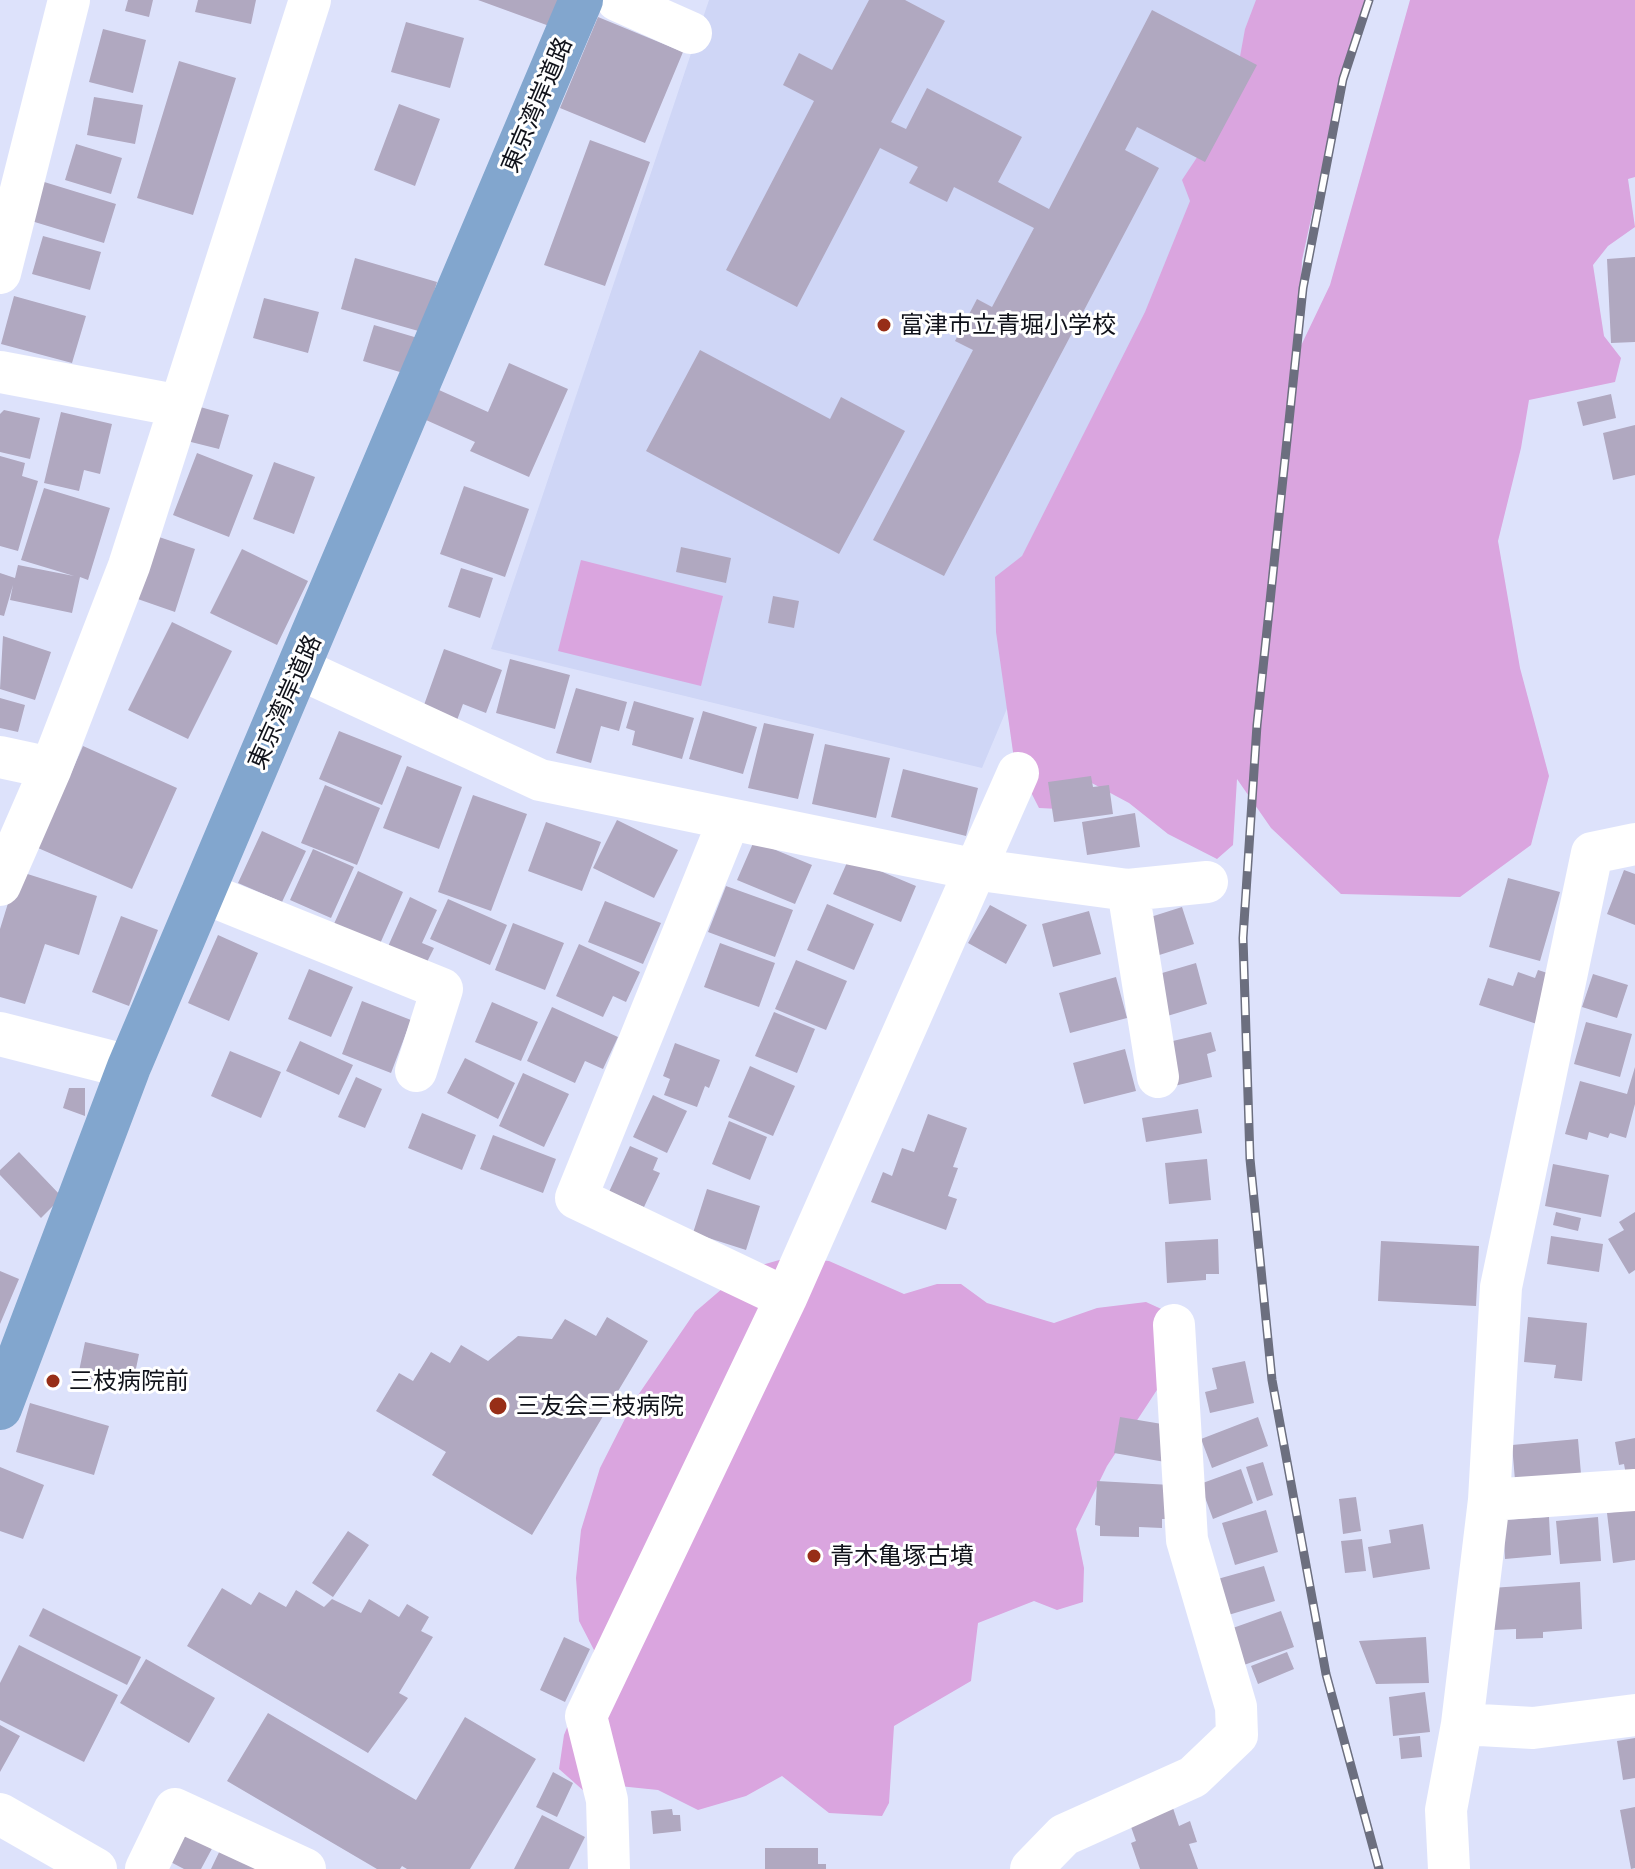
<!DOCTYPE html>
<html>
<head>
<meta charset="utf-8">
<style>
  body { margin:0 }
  canvas { display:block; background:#dde2fb }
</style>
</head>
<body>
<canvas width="1635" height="1869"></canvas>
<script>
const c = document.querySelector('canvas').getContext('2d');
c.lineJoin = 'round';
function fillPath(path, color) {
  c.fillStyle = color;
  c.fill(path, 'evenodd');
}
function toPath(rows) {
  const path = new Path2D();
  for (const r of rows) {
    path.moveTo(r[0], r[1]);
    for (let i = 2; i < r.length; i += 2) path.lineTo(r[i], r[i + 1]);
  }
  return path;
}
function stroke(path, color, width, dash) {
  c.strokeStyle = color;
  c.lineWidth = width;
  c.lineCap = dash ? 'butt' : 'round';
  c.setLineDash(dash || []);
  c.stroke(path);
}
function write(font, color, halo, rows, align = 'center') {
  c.font = font + ' Lato,"Noto Sans JP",sans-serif';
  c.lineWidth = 6;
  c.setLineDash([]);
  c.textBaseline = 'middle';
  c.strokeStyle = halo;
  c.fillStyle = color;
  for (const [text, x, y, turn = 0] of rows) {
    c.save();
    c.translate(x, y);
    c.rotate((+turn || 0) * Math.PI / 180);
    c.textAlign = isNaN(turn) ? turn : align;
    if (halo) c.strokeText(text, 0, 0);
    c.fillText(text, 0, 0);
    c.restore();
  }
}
const built = toPath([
  [709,0,1305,0,982,768,491,649]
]);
const green = toPath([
  [1256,0,1367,0,1328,140,1302,260,1298,352,1330,285,1410,0,1635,0,1635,177,1628,179,1635,227,1608,246,1593,265,1604,336,1621,358,1615,382,1529,400,1521,448,1498,541,1520,668,1549,776,1531,845,1460,897,1341,894,1271,828,1237,779,1233,845,1217,859,1168,834,1129,803,1088,781,1059,809,1039,808,1014,759,996,632,995,577,1022,556,1145,312,1190,201,1182,180,1231,106,1245,29],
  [581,560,723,596,701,686,558,651],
  [790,1257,829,1261,904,1294,937,1284,961,1284,987,1303,1054,1323,1097,1308,1146,1302,1179,1317,1174,1364,1107,1466,1076,1529,1084,1568,1083,1602,1057,1610,1034,1601,978,1623,971,1681,894,1726,889,1803,882,1816,829,1813,782,1776,746,1796,698,1810,658,1790,619,1786,585,1792,559,1769,564,1735,589,1674,594,1650,579,1621,576,1578,581,1530,600,1468,634,1401,695,1312,744,1270]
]);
const building = toPath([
  [128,0,153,0,149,17,125,11],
  [198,0,256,0,251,24,195,12],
  [478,0,562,0,552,27],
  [869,0,905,0,945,21,891,122,906,129,927,88,1022,137,998,182,1049,209,1152,10,1257,65,1205,162,1137,127,1125,150,1159,168,944,576,873,540,973,350,955,341,977,299,992,307,1034,228,954,187,947,202,909,183,918,167,880,148,797,307,726,270,814,101,783,85,799,53,832,70],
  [598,17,683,52,645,143,560,108],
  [406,22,464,38,450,88,391,72],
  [103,29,146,40,133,93,89,82],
  [179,61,236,78,193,215,137,198],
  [94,97,143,105,135,144,87,135],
  [399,104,440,119,415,186,374,170],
  [590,140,650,162,605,286,544,265],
  [76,144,122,158,111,194,65,180],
  [41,181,116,204,104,243,28,220],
  [43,236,101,252,90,290,32,274],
  [1635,257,1635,342,1611,343,1607,259],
  [355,258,437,282,422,332,341,309],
  [14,296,86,316,72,363,1,344],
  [264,298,319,312,308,353,253,338],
  [374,325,421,339,410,375,363,361],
  [700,350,830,419,841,397,905,431,839,554,646,451],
  [509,363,568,389,529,477,470,451,475,442,426,420,439,390,488,412],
  [1611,394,1616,418,1583,426,1577,402],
  [193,405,229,415,219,449,183,440],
  [4,410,40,418,30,459,0,452,0,414],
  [61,412,112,424,100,474,84,470,79,491,44,483],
  [1635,425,1635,475,1613,480,1603,433],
  [197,453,253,475,229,537,173,515],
  [0,456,25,463,22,476,38,481,18,551,0,546],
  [274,462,315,477,294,534,253,519],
  [464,486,529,509,505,577,440,554],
  [44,488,110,508,88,580,80,577,72,613,10,600,13,585,4,616,0,615,0,573,15,578,18,565,74,576,21,560],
  [153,535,195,549,175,612,132,597],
  [681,547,731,558,726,583,676,572],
  [242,549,308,581,277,645,210,613],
  [461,568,493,578,480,618,448,607],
  [773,596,799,601,794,628,768,623],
  [172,622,232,651,188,739,128,710],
  [3,636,51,652,35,700,0,689],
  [444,649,502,670,486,713,463,704,453,731,419,719],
  [510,659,570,675,555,729,496,713],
  [576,688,627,702,619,731,601,726,591,763,556,753],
  [0,698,25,705,18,732,0,728],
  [634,701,694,718,682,759,632,745,635,731,626,728],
  [703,711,757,727,743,774,689,759],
  [764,723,814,734,798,799,748,788],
  [339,731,402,756,382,805,319,779],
  [825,744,890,758,876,818,812,804],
  [83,746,177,788,132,889,38,848],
  [407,766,462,787,439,849,383,828],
  [903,769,978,788,966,836,891,817],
  [1091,776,1093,787,1109,785,1113,814,1054,822,1048,782],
  [325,785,380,808,357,865,301,843],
  [473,795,527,814,491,911,438,892],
  [1135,813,1140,847,1087,855,1082,822],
  [617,820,678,850,654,898,593,868],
  [546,822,601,842,582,891,528,871],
  [262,831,306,851,282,902,238,883],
  [754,841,812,865,795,904,737,880],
  [313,849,354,867,331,918,290,900],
  [849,858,916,886,901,922,833,894],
  [1624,870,1635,874,1635,925,1607,914],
  [18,871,97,896,79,955,45,944,25,1004,0,997,0,929],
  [358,871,403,892,379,946,333,926],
  [1508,878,1560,892,1540,961,1489,947],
  [726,886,793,910,775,957,708,932],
  [410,897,437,910,422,943,434,948,424,968,386,951],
  [448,899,507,925,490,965,430,939],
  [605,901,661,923,643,964,588,942],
  [827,904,874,924,854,970,807,950],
  [990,905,1027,925,1006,964,968,943],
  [1182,907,1194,944,1153,957,1141,920],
  [1089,911,1101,954,1053,967,1042,924],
  [121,916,158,930,129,1006,92,992],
  [513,923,564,943,545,990,495,970],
  [218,935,258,953,229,1021,188,1003],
  [720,943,775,963,759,1007,704,987],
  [579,944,640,972,626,1002,613,996,603,1017,556,996],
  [796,960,847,981,826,1030,775,1009],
  [1196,963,1207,1004,1164,1017,1152,976],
  [309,969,353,987,331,1037,288,1019],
  [1538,970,1560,977,1543,1026,1479,1005,1488,978,1513,986,1518,972,1535,978],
  [1593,974,1628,985,1617,1018,1582,1007],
  [1116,977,1127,1018,1070,1033,1059,993],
  [362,1001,411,1020,391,1073,342,1054],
  [492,1002,538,1022,521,1061,475,1042],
  [552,1007,618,1037,603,1069,585,1061,575,1083,527,1061],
  [774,1012,815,1029,797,1073,755,1056],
  [1586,1022,1632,1034,1620,1077,1574,1064],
  [1211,1032,1216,1051,1207,1054,1212,1077,1170,1087,1160,1044],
  [300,1041,353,1065,339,1095,286,1071],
  [675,1043,720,1060,709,1088,705,1086,697,1107,664,1095,670,1079,663,1076],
  [1125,1049,1136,1091,1084,1104,1073,1063],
  [230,1051,281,1072,261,1118,211,1096],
  [465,1058,515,1083,498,1119,447,1093],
  [750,1066,795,1086,773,1136,728,1117],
  [1635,1067,1635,1104,1626,1138,1610,1133,1608,1138,1589,1132,1587,1140,1565,1134,1580,1081,1627,1094],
  [523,1073,569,1094,544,1147,499,1126],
  [356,1077,382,1089,365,1128,338,1117],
  [69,1088,85,1088,85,1116,63,1108],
  [653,1095,687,1111,667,1153,633,1137],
  [1198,1109,1202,1133,1146,1142,1142,1118],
  [422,1113,476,1135,462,1170,408,1148],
  [928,1114,967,1128,953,1167,958,1168,948,1196,957,1199,946,1230,871,1202,883,1172,892,1176,902,1148,914,1152],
  [729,1121,767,1137,750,1180,712,1164],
  [493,1135,556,1159,543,1193,480,1169],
  [630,1146,658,1158,653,1170,660,1173,644,1207,609,1192],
  [19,1152,62,1197,41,1218,0,1175,0,1170],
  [1207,1159,1211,1200,1169,1204,1165,1163],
  [1553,1164,1609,1175,1601,1217,1545,1206],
  [707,1189,760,1206,746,1250,693,1233],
  [1556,1212,1581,1218,1578,1231,1553,1225],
  [1635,1212,1635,1270,1629,1274,1608,1239,1624,1230,1619,1222],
  [1551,1236,1603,1244,1599,1272,1547,1264],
  [1218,1239,1219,1274,1206,1274,1206,1280,1167,1283,1165,1242],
  [1381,1241,1479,1246,1476,1306,1378,1301],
  [0,1271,19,1279,0,1324],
  [607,1317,648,1341,532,1535,432,1475,446,1452,376,1411,399,1373,413,1381,431,1352,450,1363,461,1345,488,1361,518,1336,552,1339,565,1319,596,1336],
  [1528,1317,1587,1323,1582,1381,1554,1378,1556,1365,1524,1362],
  [85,1342,139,1354,132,1388,78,1376],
  [1245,1361,1254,1403,1210,1413,1205,1392,1217,1389,1212,1368],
  [30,1403,109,1426,94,1475,16,1452],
  [1120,1417,1162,1424,1165,1462,1114,1453],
  [1258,1417,1268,1446,1212,1468,1201,1439],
  [1635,1438,1635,1473,1626,1475,1624,1464,1619,1465,1615,1442],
  [1578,1439,1581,1474,1515,1480,1512,1445],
  [1263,1462,1273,1495,1257,1501,1246,1467],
  [0,1467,44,1485,23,1539,0,1531],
  [1241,1469,1253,1503,1213,1519,1200,1484],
  [1097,1481,1171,1485,1169,1519,1162,1519,1162,1528,1139,1527,1139,1537,1100,1536,1100,1526,1095,1525],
  [1356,1497,1361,1531,1343,1534,1339,1499],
  [1635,1509,1635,1560,1613,1563,1607,1513],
  [1266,1510,1278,1552,1235,1565,1222,1523],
  [1549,1517,1551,1555,1505,1559,1503,1520],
  [1598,1517,1601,1561,1560,1564,1556,1521],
  [1423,1524,1430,1569,1373,1578,1368,1547,1391,1543,1389,1530],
  [348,1531,369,1545,333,1597,312,1583],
  [1362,1539,1366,1571,1345,1573,1341,1541],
  [1264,1566,1275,1601,1225,1616,1214,1580],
  [1580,1582,1582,1629,1543,1632,1543,1638,1516,1639,1516,1629,1493,1630,1491,1588],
  [222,1588,251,1605,259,1592,286,1607,296,1590,324,1607,332,1599,361,1613,369,1599,399,1617,407,1604,429,1617,421,1631,433,1637,399,1693,408,1698,368,1753,187,1646],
  [43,1608,141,1657,127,1685,29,1636],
  [1281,1611,1294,1647,1244,1665,1230,1629],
  [564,1637,590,1649,565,1702,540,1690],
  [1426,1637,1429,1683,1376,1684,1359,1641],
  [19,1645,118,1695,84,1762,0,1720,0,1683],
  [1287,1652,1294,1669,1258,1684,1251,1666],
  [146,1659,215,1698,189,1743,120,1703],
  [1425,1692,1430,1732,1393,1736,1389,1697],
  [268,1713,416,1800,465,1717,536,1759,470,1869,407,1869,402,1866,400,1869,377,1869,227,1781],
  [0,1725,20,1736,0,1772],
  [1420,1736,1422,1757,1401,1759,1399,1738],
  [1635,1738,1635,1778,1623,1780,1617,1741],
  [553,1772,573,1783,557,1817,536,1807],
  [1635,1807,1635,1868,1631,1869,1620,1810],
  [1173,1808,1179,1826,1190,1821,1197,1842,1189,1844,1198,1869,1140,1869,1131,1843,1136,1841,1130,1824],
  [672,1809,673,1815,680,1815,681,1831,653,1834,651,1811],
  [542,1815,585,1837,569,1869,514,1869],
  [179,1824,215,1843,201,1869,184,1869,161,1857],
  [223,1844,269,1869,211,1869],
  [765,1848,818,1848,818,1864,826,1864,826,1869,765,1869]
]);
const minor = toPath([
  [617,0,691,33],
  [0,273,69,0],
  [0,372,180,406],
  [300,669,540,780,973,869,1128,890,1207,882],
  [0,757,51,768],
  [729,820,576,1198,786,1298],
  [0,885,51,768,129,566,310,0],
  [1128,890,1158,1077],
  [202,892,442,989,416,1071],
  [1489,1500,1635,1490],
  [1462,1724,1533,1728,1635,1715],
  [0,1814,96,1869],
  [146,1869,175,1809,305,1869],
  [609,1869,607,1800,586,1716,786,1298,1018,773],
  [1031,1869,1064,1835,1193,1777,1237,1735,1236,1707,1187,1540,1174,1325],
  [1449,1869,1446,1810,1462,1724,1489,1500,1501,1287,1592,853,1635,844]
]);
const tertiary = toPath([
  [0,1034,129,1067]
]);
const trunk = toPath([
  [0,1408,129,1067,581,0]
]);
const rail = toPath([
  [1369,0,1343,79,1303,288,1257,725,1243,938,1250,1159,1272,1380,1326,1674,1379,1869]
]);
const markers = [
  [884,325,8,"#972e17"],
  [53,1381,8,"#972e17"],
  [498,1406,10,"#972e17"],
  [814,1556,8,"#972e17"]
];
const streetNames = [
  ["東京湾岸道路",537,105,-67],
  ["東京湾岸道路",285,702,-66]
];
const poiNames = [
  ["富津市立青堀小学校",900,325],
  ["三枝病院前",69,1381],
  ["三友会三枝病院",516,1406],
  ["青木亀塚古墳",830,1556]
];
fillPath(built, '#cfd6f6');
fillPath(green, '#daa5df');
fillPath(building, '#b0a8c0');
stroke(minor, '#fff', 42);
stroke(tertiary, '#fff', 44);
stroke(trunk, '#82a6ce', 44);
stroke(rail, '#6c6f7f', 9);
stroke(rail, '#fff', 6, [18]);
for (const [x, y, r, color] of markers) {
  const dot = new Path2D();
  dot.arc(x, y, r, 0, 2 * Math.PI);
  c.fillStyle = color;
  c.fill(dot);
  stroke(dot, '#fff', 3);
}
write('24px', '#10121a', '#fff', streetNames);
write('24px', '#10121a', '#fff', poiNames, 'left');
</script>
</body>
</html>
